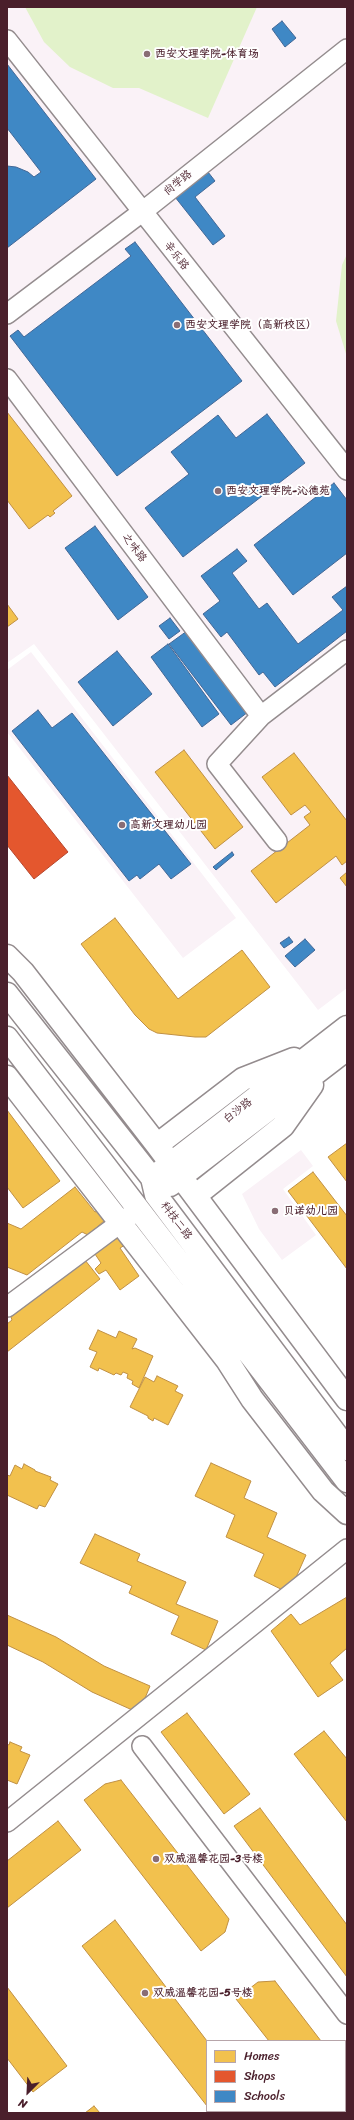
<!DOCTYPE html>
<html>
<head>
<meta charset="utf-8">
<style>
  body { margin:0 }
  #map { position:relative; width:354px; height:2120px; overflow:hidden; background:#fff; font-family:Sriracha,sans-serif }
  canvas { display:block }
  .frame { position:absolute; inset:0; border:8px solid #4a1f2b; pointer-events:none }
  .legend { position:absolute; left:206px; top:2040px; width:140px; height:72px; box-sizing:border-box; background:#fff; border:1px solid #b7a5aa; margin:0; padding:5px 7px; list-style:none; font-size:12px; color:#4a1f2b }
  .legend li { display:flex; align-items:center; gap:8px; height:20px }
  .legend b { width:20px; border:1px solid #b7a5aa }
  .north { position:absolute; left:8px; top:2072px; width:40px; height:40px; -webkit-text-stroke:3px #fff; paint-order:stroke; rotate:204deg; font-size:11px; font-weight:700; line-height:16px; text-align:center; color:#4a1f2b }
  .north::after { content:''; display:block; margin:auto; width:14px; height:18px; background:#4a1f2b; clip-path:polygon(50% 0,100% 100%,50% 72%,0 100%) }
</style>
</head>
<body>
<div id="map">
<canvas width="354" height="2120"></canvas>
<div class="frame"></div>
<ul class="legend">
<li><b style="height:11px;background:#f2c14e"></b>Homes</li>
<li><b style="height:11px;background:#e4572e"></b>Shops</li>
<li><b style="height:11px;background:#3f88c5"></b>Schools</li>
</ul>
<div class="north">N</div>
</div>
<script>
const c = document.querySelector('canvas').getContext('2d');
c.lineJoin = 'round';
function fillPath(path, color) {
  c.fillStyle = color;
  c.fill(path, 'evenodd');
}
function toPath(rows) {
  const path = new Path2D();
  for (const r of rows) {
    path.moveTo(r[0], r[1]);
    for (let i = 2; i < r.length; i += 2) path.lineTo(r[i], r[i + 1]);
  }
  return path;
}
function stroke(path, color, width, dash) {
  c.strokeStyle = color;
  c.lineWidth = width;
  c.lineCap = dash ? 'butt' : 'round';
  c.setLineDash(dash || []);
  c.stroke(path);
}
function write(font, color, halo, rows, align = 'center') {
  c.font = font + ' Sriracha,"LXGW WenKai TC",sans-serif';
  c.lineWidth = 4;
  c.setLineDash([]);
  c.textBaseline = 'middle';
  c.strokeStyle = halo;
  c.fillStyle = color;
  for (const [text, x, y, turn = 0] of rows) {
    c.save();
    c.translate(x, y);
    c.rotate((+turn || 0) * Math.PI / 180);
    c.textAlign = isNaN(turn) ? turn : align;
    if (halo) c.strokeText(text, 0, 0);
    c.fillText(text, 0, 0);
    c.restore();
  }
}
const built = toPath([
  [7,7,347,7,347,988,318,1010,34,644,7,663],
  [31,652,236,918,183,958,7,732,7,670],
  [301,1150,313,1166,283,1189,316,1235,282,1260,259,1229,242,1194]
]);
const green = toPath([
  [25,7,257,7,208,118,139,88,113,88,70,67,44,42],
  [347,254,347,357,336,321,342,265]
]);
const homes = toPath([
  [7,412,72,496,53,511,55,513,50,517,48,515,29,529,7,500,7,412],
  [7,604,18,619,7,627,7,604],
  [184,750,243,827,215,849,155,772,184,750],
  [294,753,347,821,347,861,342,865,336,856,276,903,251,871,310,825,304,817,311,812,305,805,291,815,262,777,294,753],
  [347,872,347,887,340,878,347,872],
  [115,918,178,999,242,950,270,987,206,1037,195,1037,157,1033,149,1029,135,1015,81,944,115,918],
  [7,1110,60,1181,23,1208,7,1187,7,1110],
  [347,1143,347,1182,328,1157,347,1143],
  [313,1172,347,1216,347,1269,288,1191,313,1172],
  [75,1187,95,1212,99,1210,105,1220,88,1235,82,1232,27,1275,7,1267,7,1223,21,1229,75,1187],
  [120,1237,125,1245,120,1248,139,1276,120,1290,106,1270,99,1274,95,1269,101,1263,93,1251,120,1237],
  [85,1260,100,1279,7,1352,7,1324,12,1320,11,1317,85,1260],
  [98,1330,116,1338,119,1331,137,1339,132,1349,135,1348,153,1356,139,1388,132,1384,133,1381,127,1378,128,1374,123,1372,121,1375,116,1373,114,1375,99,1368,98,1371,90,1367,97,1352,89,1349,98,1330],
  [157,1376,178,1386,175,1391,183,1395,168,1425,154,1418,153,1421,148,1418,148,1416,130,1407,145,1377,154,1382,157,1376],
  [211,1463,251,1481,244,1498,277,1513,267,1537,306,1555,289,1593,254,1576,264,1554,226,1537,235,1515,195,1496,211,1463],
  [24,1464,35,1470,35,1471,51,1477,50,1480,58,1484,45,1507,39,1505,37,1509,7,1495,7,1475,10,1476,15,1465,22,1469,24,1464],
  [95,1534,140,1554,137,1561,186,1582,176,1604,218,1621,206,1650,171,1634,179,1616,129,1593,132,1586,80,1563,95,1534],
  [347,1597,347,1648,330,1663,343,1680,318,1697,271,1631,291,1614,300,1625,347,1597],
  [7,1615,56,1637,104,1666,150,1686,139,1713,92,1692,43,1662,7,1645,7,1615],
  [187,1713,250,1794,224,1814,161,1732,187,1713],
  [324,1731,347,1759,347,1822,294,1754,324,1731],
  [10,1742,22,1747,20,1751,30,1755,17,1784,7,1780,7,1744,9,1745,10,1742],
  [121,1780,229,1919,225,1932,201,1951,84,1800,105,1784,121,1780],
  [260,1808,347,1925,347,1977,234,1826,260,1808],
  [58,1821,81,1850,7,1908,7,1861,58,1821],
  [115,1920,207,2041,207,2106,82,1946,115,1920],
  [275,1981,321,2041,269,2041,236,1999,258,1982,275,1981],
  [7,1987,67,2066,33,2092,7,2058,7,1987],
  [345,2072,347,2075,347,2113,324,2113,323,2111,345,2111,345,2072],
  [94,2106,100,2113,85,2113,94,2106],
  [211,2111,231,2111,228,2113,213,2113,211,2111]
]);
const shops = toPath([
  [7,775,68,852,34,879,7,845,7,775]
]);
const schools = toPath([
  [282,21,296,38,285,47,272,29,282,21],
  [7,64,96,179,7,248,7,166,16,167,28,172,34,177,41,172,7,128,7,64],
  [208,172,215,181,195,197,225,236,213,245,175,197,208,172],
  [135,242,242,381,117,476,10,336,18,330,24,337,131,256,125,249,135,242],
  [267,414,305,463,183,557,145,508,189,474,171,452,218,415,236,438,267,414],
  [334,483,347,500,347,553,293,595,254,545,334,483],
  [95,526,148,597,118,620,65,548,95,526],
  [237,549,247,561,232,573,259,609,267,603,298,644,343,610,332,597,347,586,347,631,275,687,263,672,259,675,227,632,221,637,203,614,220,601,201,576,237,549],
  [170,618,180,631,169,639,159,626,170,618],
  [187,631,248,712,231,725,169,644,187,631],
  [168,644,219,714,202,727,151,657,168,644],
  [117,651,152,694,113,726,78,682,117,651],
  [38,710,52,728,72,713,191,864,171,879,159,864,140,879,137,875,129,881,12,731,38,710],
  [232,852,234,855,216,870,213,867,232,852],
  [289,937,293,942,284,948,280,943,289,937],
  [305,939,315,950,295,967,285,956,305,939]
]);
const street = toPath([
  [7,40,347,470],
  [7,314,142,212,347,49],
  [7,379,261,716],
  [277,841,217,764,261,716,347,650],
  [7,1307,139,1209],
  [142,1746,347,2014],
  [7,1822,347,1549]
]);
const secondary = toPath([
  [7,956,23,972,157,1145,347,1399],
  [7,994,152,1178,156,1195,347,1449],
  [7,1038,347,1481],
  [7,1077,227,1360,252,1399,323,1491,347,1513],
  [157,1145,243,1079,294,1059],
  [160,1172,347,1027],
  [170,1185,347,1049],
  [195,1196,283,1126,312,1085]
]);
const markers = [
  [147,54,4,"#896d75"],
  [177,325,4,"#896d75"],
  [218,491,4,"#896d75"],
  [122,825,4,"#896d75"],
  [275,1211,4,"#896d75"],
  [156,1859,4,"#896d75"],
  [145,1993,4,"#896d75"]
];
const poiNames = [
  ["西安文理学院-体育场",155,54],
  ["西安文理学院（高新校区）",185,325],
  ["西安文理学院-沁德苑",226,491],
  ["高新文理幼儿园",130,825],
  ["贝诺幼儿园",283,1211],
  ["双威温馨花园-3号楼",164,1859],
  ["双威温馨花园-5号楼",153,1993]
];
const streetNames = [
  ["尚学路",178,183,-39],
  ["辛乐路",176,256,51],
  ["之味路",134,548,53],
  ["白沙路",238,1111,-38],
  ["科技二路",176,1221,53]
];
fillPath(built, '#faf2f7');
fillPath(green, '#e2f2ca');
fillPath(homes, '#f2c14e');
stroke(homes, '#c09044', 1);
fillPath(shops, '#e4572e');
stroke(shops, '#b6462d', 1);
fillPath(schools, '#3f88c5');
stroke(schools, '#426897', 1);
stroke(street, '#948c8e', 22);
stroke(secondary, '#948c8e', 25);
stroke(street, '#fff', 19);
stroke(secondary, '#fff', 22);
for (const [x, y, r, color] of markers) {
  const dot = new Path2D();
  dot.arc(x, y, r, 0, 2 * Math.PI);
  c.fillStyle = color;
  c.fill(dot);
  stroke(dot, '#fff', 1.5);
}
write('bold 11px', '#4a1f2b', '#fff', poiNames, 'left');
write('11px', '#4a1f2b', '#fff', streetNames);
</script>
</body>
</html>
